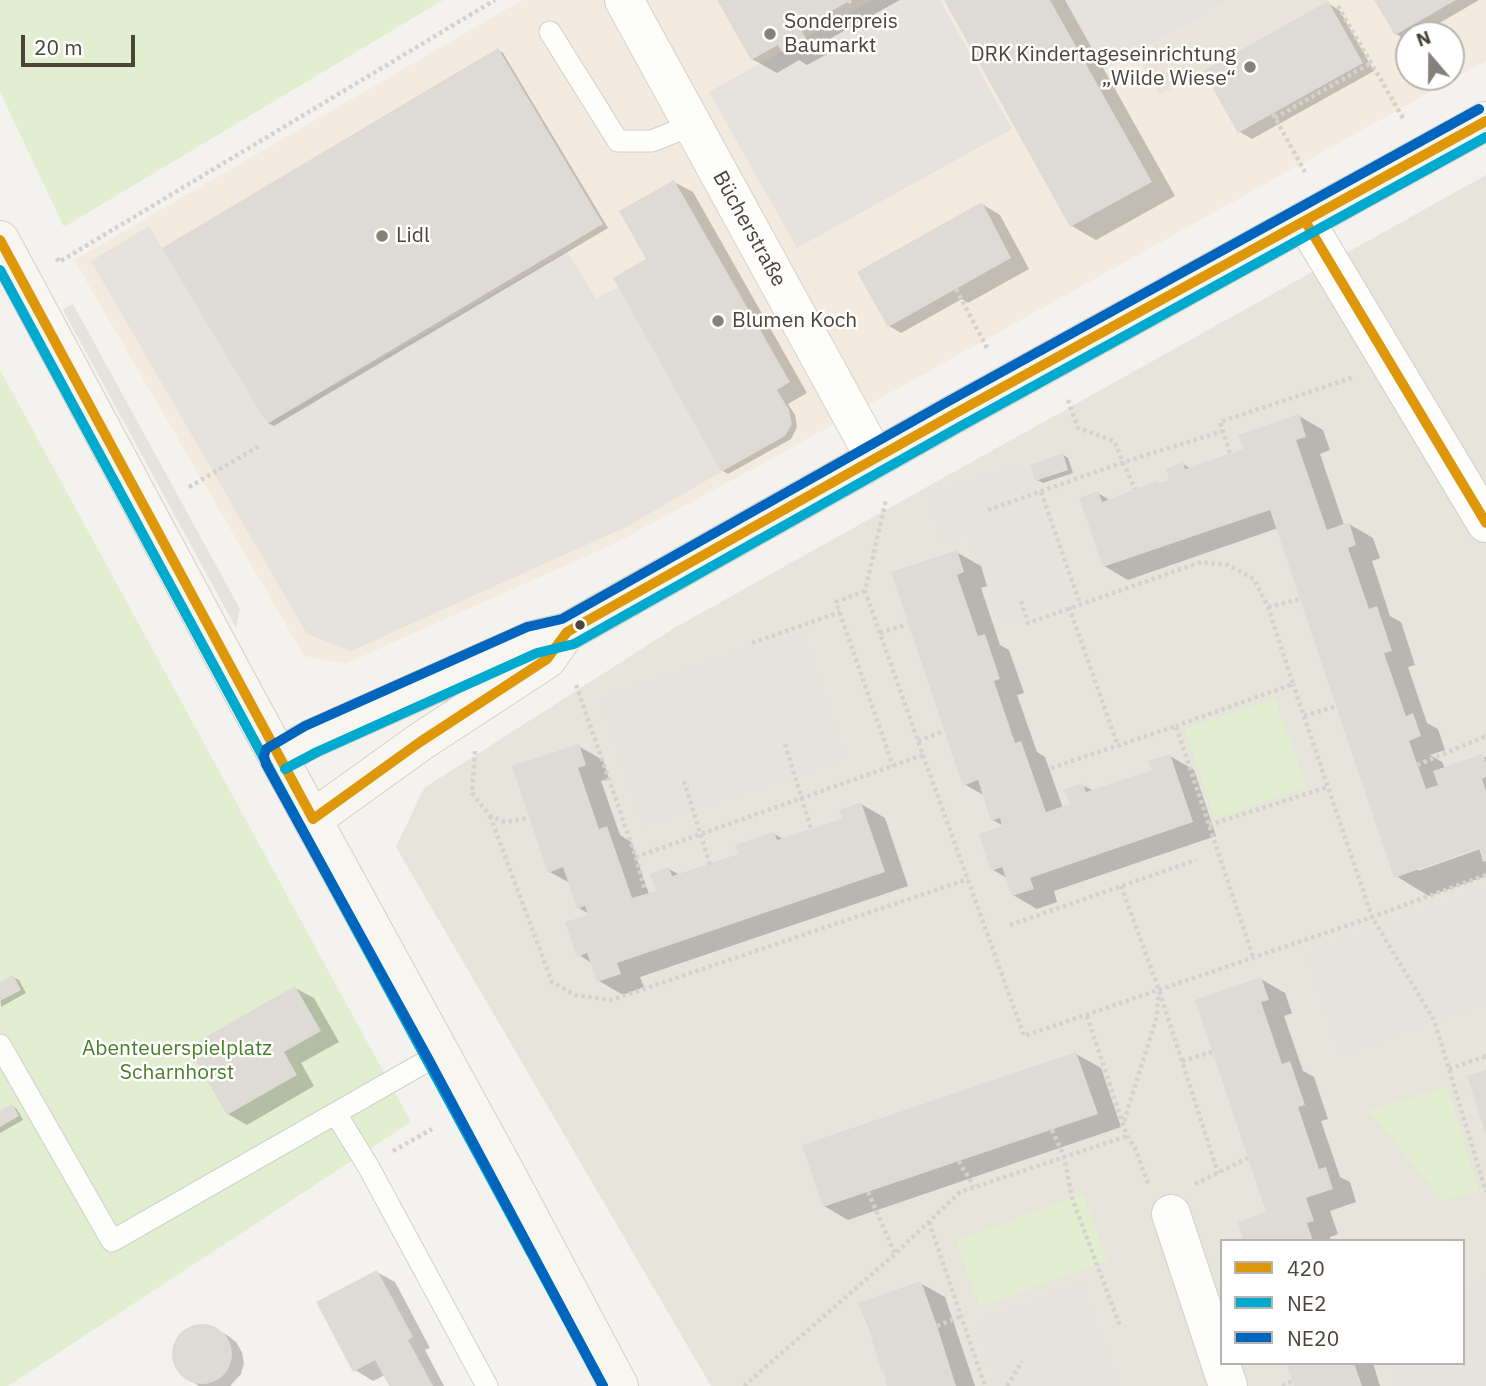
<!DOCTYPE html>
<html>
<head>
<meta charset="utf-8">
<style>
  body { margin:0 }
  #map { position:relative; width:1486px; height:1386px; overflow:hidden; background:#f4f2ee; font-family:"IBM Plex Sans",sans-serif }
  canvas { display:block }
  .legend { position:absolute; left:1220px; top:1239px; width:245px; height:126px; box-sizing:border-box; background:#fff; border:2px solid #b7b4b0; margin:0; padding:9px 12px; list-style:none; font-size:21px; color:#4b4439 }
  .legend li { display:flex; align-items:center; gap:14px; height:35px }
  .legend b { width:35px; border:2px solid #b7b4b0 }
  .north { position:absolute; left:1395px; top:21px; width:70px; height:70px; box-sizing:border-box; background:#fff; border:2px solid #b7b4b0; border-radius:50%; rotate:340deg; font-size:19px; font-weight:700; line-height:28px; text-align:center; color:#4b4439 }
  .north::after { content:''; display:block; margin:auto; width:24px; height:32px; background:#868178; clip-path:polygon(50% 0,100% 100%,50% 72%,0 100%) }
  .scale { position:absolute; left:21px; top:35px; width:114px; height:32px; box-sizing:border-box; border:4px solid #4b4439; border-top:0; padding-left:9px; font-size:21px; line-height:24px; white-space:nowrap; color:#4b4439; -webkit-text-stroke:5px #fff; paint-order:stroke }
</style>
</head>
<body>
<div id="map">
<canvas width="1486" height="1386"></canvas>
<ul class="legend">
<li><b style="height:9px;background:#dd9709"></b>420</li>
<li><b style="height:9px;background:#00a9ce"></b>NE2</li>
<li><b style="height:9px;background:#0065bd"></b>NE20</li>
</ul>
<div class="north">N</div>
<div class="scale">20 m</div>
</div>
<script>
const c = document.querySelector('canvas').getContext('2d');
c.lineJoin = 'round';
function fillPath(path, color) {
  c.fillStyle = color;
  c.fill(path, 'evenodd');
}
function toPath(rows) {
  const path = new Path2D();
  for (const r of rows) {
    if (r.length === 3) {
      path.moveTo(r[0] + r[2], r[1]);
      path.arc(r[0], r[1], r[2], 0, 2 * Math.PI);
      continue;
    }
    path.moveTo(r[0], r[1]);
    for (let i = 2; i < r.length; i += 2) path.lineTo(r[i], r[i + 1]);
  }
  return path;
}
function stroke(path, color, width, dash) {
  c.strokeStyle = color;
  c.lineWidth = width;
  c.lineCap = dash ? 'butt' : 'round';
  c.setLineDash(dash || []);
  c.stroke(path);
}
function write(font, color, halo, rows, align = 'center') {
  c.font = font + ' "IBM Plex Sans",sans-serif';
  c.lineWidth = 5;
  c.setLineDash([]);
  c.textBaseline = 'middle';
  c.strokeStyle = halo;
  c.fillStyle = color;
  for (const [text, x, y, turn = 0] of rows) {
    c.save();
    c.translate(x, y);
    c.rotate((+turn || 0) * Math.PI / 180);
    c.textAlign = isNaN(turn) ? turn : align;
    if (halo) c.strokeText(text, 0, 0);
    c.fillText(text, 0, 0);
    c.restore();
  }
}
const residential = toPath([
  [1486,175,1486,1386,711,1386,396,847,424,788,676,627],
  [1222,1241,1463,1241,1463,1363,1222,1363]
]);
const commercial = toPath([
  [522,0,1486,0,1486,61,784,452,612,545,345,664,304,656,74,260],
  [1409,35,1451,35,1451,77,1409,77]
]);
const education = toPath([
  [1231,0,1330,0,1328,2,1363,63,1238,133,1204,71,1159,95,1136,53]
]);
const green = toPath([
  [0,0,443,0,64,227,0,92],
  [0,370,411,1122,8,1386,0,1386],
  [1275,698,1306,787,1215,819,1185,729],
  [1447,1086,1479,1191,1443,1201,1369,1111],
  [1083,1194,1107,1261,980,1307,956,1240]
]);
const parking = toPath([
  [873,0,940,0,1012,129,797,248,709,92],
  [1065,0,1231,0,1105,70],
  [149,226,267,424,567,251,596,299,618,287,721,472,628,526,351,651,307,634,91,261],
  [73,304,240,609,236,628,63,310],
  [1024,463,1072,599,1000,625,968,534,943,542,927,497],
  [803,632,846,759,644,826,601,699],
  [1486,889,1486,1002,1343,1054,1306,955],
  [1486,1279,1486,1386,1398,1386,1390,1363,1463,1363,1463,1286],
  [1082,1285,1118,1386,999,1386,976,1322]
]);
const shadow = toPath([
  [719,0,900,0,824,42,829,53,807,65,799,60,777,73,752,59],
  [946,0,1065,0,1175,196,1096,240,1072,226],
  [1376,0,1479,0,1419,35,1409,35,1408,41,1396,34],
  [1328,3,1340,11,1374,71,1252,139,1240,132],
  [498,50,503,53,608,228,274,426,268,423],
  [674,182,693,192,807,393,788,404,795,415,797,427,791,439,728,474,723,471,616,278,646,261],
  [982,204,1000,215,1029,269,968,303,962,299,901,333,889,326],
  [1299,416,1323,430,1330,450,1320,454,1344,525,1349,524,1373,538,1380,558,1372,561,1390,616,1401,622,1415,665,1408,667,1427,723,1438,729,1445,750,1430,755,1442,762,1445,769,1483,756,1486,758,1486,844,1418,868,1418,871,1486,847,1486,876,1429,896,1396,876,1278,528,1128,580,1104,566,1098,493,1111,501,1172,481,1183,464,1191,469,1245,450],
  [1063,455,1068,458,1073,473,1043,483,1037,480],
  [956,552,981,566,987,586,981,588,1000,645,1009,650,1024,693,1017,695,1037,752,1045,757,1063,808,1072,805,1082,785,1094,791,1154,771,1170,756,1194,770,1216,836,1054,891,1057,902,1037,909,1013,895,1007,878,993,870,1005,827,993,820,985,796,964,784,894,573],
  [578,746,603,760,609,779,601,781,620,835,631,842,649,894,658,892,669,869,680,875,740,855,774,834,785,840,845,820,861,804,885,818,908,886,640,977,644,987,623,995,599,981,593,964,579,955,591,915,579,908,570,883,550,872],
  [13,977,19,980,26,993,1,1007,0,984],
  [1261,979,1285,993,1292,1013,1284,1016,1303,1071,1314,1077,1328,1119,1321,1121,1340,1177,1350,1182,1356,1202,1330,1211,1338,1234,1330,1237,1331,1241,1246,1241,1268,1213,1197,1001],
  [295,988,314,998,339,1042,301,1063,314,1086,247,1125,228,1114],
  [1076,1054,1101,1068,1121,1127,848,1220,824,1206],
  [12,1106,17,1109,23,1120,0,1133,0,1113],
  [377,1272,395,1282,430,1348,425,1350,444,1386,391,1386,385,1375,373,1381,355,1370],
  [920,1283,945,1297,975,1386,890,1386,860,1304],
  [203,1325,214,1328,227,1335,236,1342,242,1352,244,1363,241,1374,230,1386,199,1386,181,1374,175,1365,173,1353,175,1342,182,1333,191,1327],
  [1288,1363,1373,1363,1380,1386,1295,1386]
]);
const building = toPath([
  [717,0,851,0,852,3,849,4,848,2,800,28,806,39,782,52,778,45,751,60],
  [944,0,1050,0,1152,182,1070,227],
  [1374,0,1456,0,1395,35],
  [1328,1,1363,63,1238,133,1203,71],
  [498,48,603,224,267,424,162,248],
  [674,180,790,382,777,390,789,410,792,424,785,436,721,472,613,278,646,259,619,211],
  [982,202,1011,258,888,327,857,272],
  [1299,414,1306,437,1296,440,1327,530,1349,522,1356,545,1348,548,1369,609,1377,606,1392,651,1384,653,1406,716,1413,713,1421,736,1409,741,1426,789,1438,785,1433,771,1483,754,1486,763,1486,777,1482,779,1486,791,1486,861,1483,862,1479,848,1394,878,1270,510,1103,567,1079,498,1098,491,1102,502,1157,481,1158,483,1169,480,1166,469,1183,462,1185,469,1243,449,1238,435],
  [1063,453,1068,470,1035,481,1030,465],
  [957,550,964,572,957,575,978,636,985,634,1000,679,994,681,1015,743,1021,741,1046,812,1070,804,1064,789,1083,783,1086,792,1152,770,1148,761,1170,754,1193,822,1030,878,1034,889,1012,896,1002,867,991,871,979,834,1002,826,1000,818,991,821,978,780,963,786,891,572],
  [579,744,586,765,578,768,599,829,607,826,632,898,656,891,650,874,669,867,672,876,738,854,735,845,774,832,777,840,842,819,839,810,861,802,885,872,617,963,621,974,597,982,587,953,577,957,565,922,588,915,585,906,577,909,563,867,548,873,512,766],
  [13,975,21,990,0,1001,0,982],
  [1261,977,1269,1000,1261,1002,1282,1064,1290,1061,1305,1105,1298,1107,1319,1169,1326,1167,1333,1189,1306,1198,1314,1221,1307,1223,1313,1241,1244,1241,1238,1222,1266,1212,1195,1000],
  [295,986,321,1031,284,1052,297,1075,227,1115,188,1047],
  [1076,1052,1098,1114,823,1207,802,1145],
  [1486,1070,1486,1132,1485,1132,1467,1076],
  [12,1104,19,1116,0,1127,0,1111],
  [377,1270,413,1337,408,1340,433,1386,389,1386,375,1360,353,1372,316,1302],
  [921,1281,937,1326,956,1386,887,1386,883,1369,881,1370,865,1316,863,1316,858,1303],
  [202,1354,30],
  [1286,1363,1354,1363,1362,1386,1294,1386]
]);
const path = toPath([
  [1338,6,1403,118],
  [1273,114,1305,172],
  [1275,118,1371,63],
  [57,258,59,262,495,0],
  [956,289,988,350],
  [1068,400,1078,428,1114,441,1135,489],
  [1230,453,1220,422,1354,377],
  [189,487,261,445],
  [1041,492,1080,604],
  [988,510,1124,462,1223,431],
  [865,591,836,602,893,766],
  [1021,601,1028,623,1201,562,1228,565,1254,579,1268,607,1293,684,1176,726],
  [1069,607,1118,746],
  [1268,607,1300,599],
  [880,633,907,624],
  [752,643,840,612],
  [576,685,636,857,923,755,865,591,886,500],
  [1304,716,1337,706],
  [918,741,944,731],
  [785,744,811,829],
  [475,751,472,793,490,816,505,822,529,818],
  [923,755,1024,1036,1372,917,1293,684],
  [1417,765,1486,736],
  [1051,768,1176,726,1253,957],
  [684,781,710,865],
  [490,816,552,982,575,995,611,1000,968,879],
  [1209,825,1328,787],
  [636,857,645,891],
  [1486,875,1372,917,1434,1020,1486,1192],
  [1121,886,1159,990,1218,1173],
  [1010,925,1196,860],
  [1087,1016,1127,1136,1135,1148,1149,1186],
  [1182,1061,1212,1052],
  [1449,1069,1486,1056],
  [1124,1121,1157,1016,1158,995],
  [1052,1130,1064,1156,1072,1198,1120,1326],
  [393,1151,432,1129],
  [959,1161,974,1187],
  [1195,1184,1248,1158],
  [868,1192,895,1254],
  [929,1222,985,1386],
  [937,1326,961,1316],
  [744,1386,895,1254,960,1192,1127,1136],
  [1007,1386,1022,1361],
  [1282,1386,1293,1381]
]);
const lane = toPath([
  [550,32,618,141,652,141,692,125],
  [0,1045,112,1241,441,1053],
  [336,1114,368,1166,487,1386]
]);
const street = toPath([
  [624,0,875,458],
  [1305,221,1486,523],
  [1171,1214,1228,1386]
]);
const secondary = toPath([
  [0,240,247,700,508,1177,619,1386],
  [278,757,311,739,533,640,567,632,954,414,1486,121],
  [313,819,420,742,547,659,561,639]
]);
const bus1 = toPath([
  [1305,221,1486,523],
  [0,240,313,819,420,742,547,659,567,632,954,414,1486,121]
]);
const bus2 = toPath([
  [0,270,603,1386],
  [285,769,317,752,537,653,574,644,961,426,1486,137]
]);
const bus3 = toPath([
  [603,1386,429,1060,266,764,264,756,266,749,305,726,527,627,562,619,947,402,1479,109]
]);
const markers = [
  [770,34,7,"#868178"],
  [1250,67,7,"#868178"],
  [382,236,7,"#868178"],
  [718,321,7,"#868178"],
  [580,625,6,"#4b4439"]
];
const poiNames = [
  ["Sonderpreis",784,22],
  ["Baumarkt",784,46],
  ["DRK Kindertageseinrichtung",1236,55,"right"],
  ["„Wilde Wiese“",1236,79,"right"],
  ["Lidl",396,236],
  ["Blumen Koch",732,321]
];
const streetNames = [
  ["Bücherstraße",749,229,61]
];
const parkNames = [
  ["Abenteuerspielplatz",177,1049],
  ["Scharnhorst",177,1073]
];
fillPath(residential, '#e7e4dc');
fillPath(commercial, '#f3ebdf');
fillPath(education, '#eae5da');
fillPath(green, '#e1eecf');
fillPath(parking, '#e6e3df');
fillPath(shadow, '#0003');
fillPath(building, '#dedbd6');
stroke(lane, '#d2d0cb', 23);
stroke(street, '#d2d0cb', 40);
stroke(secondary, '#d3cfc5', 40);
stroke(path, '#d3d2cc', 4.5, [3.5, 3.5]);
stroke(lane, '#fdfdfc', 21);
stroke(street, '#fdfdfc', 38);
stroke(secondary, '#f7f6f1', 38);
stroke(bus1, '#dd9709', 10);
stroke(bus2, '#00a9ce', 10);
stroke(bus3, '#0065bd', 10);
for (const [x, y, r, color] of markers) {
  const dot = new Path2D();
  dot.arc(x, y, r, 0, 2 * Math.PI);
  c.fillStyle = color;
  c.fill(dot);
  stroke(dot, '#fff', 2.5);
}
write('21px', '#4b4439', '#fff', poiNames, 'left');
write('21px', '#4b4439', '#fff', streetNames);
write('21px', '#4a7f2a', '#fff', parkNames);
</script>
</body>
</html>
